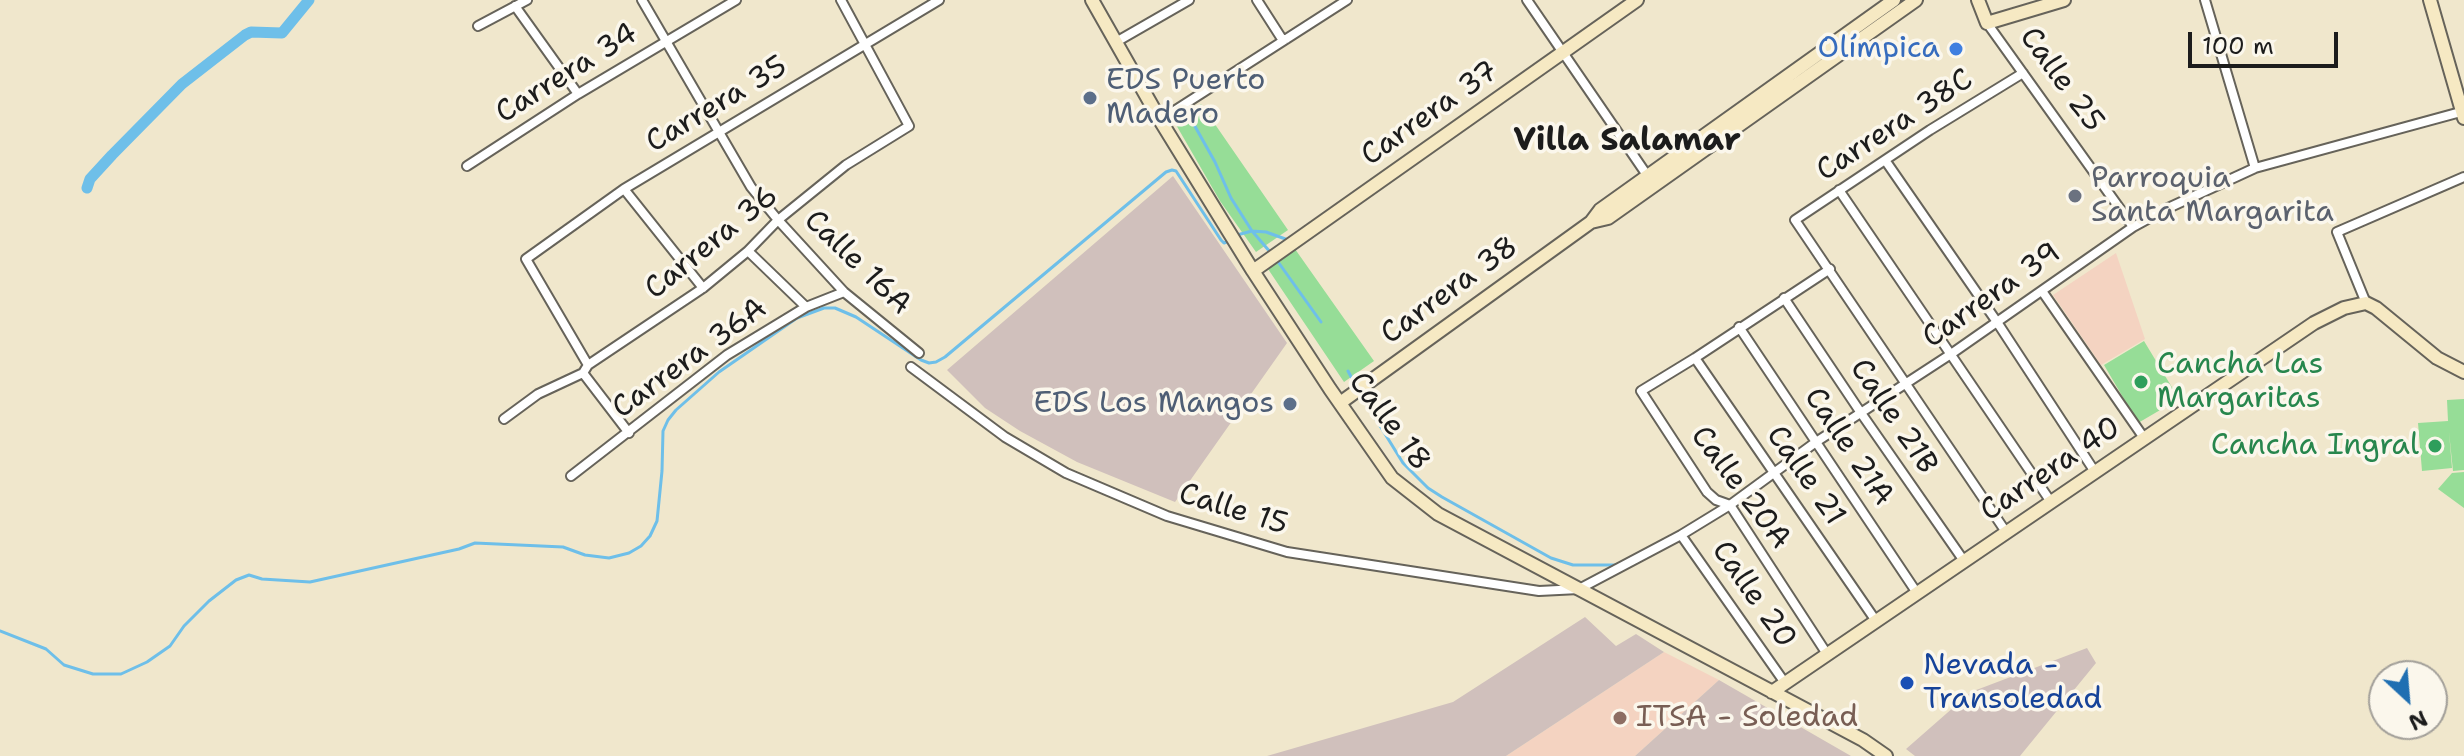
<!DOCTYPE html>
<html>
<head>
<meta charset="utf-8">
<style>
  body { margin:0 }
  #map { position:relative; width:2464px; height:756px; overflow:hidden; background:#f0e7cc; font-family:"Shantell Sans",sans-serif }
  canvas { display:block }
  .north { position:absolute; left:2368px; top:660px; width:80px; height:80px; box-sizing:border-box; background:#fbf7ec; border:2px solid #a29f99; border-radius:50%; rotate:154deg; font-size:22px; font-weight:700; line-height:32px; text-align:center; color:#1c1c1c }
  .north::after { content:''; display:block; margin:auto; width:28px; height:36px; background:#1f6fb2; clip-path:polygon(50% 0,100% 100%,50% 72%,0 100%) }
  .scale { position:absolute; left:2188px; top:32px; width:150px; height:36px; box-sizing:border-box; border:4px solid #1c1c1c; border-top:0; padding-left:10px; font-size:24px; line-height:28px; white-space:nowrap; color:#1c1c1c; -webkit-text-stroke:6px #fbf7ec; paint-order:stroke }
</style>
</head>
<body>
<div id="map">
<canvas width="2464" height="756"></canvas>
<div class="north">N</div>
<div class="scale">100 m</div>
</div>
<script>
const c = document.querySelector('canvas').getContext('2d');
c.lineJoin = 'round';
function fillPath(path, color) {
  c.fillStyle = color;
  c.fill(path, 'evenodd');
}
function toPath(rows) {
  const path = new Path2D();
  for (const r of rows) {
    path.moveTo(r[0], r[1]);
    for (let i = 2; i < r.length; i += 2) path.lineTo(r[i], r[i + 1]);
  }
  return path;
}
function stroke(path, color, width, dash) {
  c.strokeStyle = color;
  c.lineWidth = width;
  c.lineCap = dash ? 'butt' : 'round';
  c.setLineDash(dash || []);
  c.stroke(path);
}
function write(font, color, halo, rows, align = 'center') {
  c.font = font + ' "Shantell Sans",sans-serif';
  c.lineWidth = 7;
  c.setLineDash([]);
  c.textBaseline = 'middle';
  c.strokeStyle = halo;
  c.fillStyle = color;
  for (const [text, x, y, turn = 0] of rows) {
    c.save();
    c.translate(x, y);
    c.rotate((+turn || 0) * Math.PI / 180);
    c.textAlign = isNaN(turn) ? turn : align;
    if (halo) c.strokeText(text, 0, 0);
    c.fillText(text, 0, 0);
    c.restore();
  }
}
const built = toPath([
  [2116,253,2145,339,2101,365,2053,295],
  [1664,652,1719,680,1635,756,1506,756]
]);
const industrial = toPath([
  [1173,176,1287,343,1175,502,1077,462,1020,431,985,408,947,370],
  [1585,617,1616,646,1636,634,1664,652,1506,756,1267,756,1453,702],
  [2087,648,2096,663,2020,756,1915,756,1906,749,1971,692],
  [1719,680,1851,756,1635,756]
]);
const green = toPath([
  [1201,104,1288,230,1256,252,1220,201,1175,123],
  [1295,249,1374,361,1344,382,1268,269],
  [2144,341,2179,399,2138,423,2104,365],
  [2464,399,2464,470,2453,471,2449,432,2452,468,2422,471,2418,423,2448,421,2447,400],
  [2464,472,2464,508,2438,489,2452,473]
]);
const stream = toPath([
  [1183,105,1215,162,1231,198,1252,231,1271,253],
  [1237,235,1252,231,1266,232,1291,241],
  [1276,259,1321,322],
  [1348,371,1357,388],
  [1361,395,1403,463,1428,488,1442,497,1551,558,1573,565,1617,565],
  [0,631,46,649,64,665,93,674,121,674,147,662,170,646,184,626,209,601,236,580,249,575,262,579,310,582,459,549,475,543,563,547,585,555,609,558,629,553,641,546,650,536,657,521,662,471,663,431,668,420,676,410,719,372,797,318,824,308,835,308,856,317,921,360,929,363,936,362,945,357,1166,172,1172,170,1176,171,1221,240,1224,243,1231,240]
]);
const canal = toPath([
  [87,188,90,179,112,155,182,84,245,35,251,32,282,33,309,0]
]);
const street = toPath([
  [642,0,751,187,778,220,844,292,919,353],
  [1257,0,1282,39,1286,39],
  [1527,0,1649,178],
  [2205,0,2255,168],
  [515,6,578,94],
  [1987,23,2133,227],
  [478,26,527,0],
  [1116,42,1189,0],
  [1160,120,1347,0],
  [1885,160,1997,322,2095,472],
  [467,166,578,94,736,0],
  [624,189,703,288],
  [1839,190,2051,502],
  [748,251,806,307],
  [2042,291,2144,438],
  [1784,298,1861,413,1964,561],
  [2366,303,2337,232,2464,177],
  [1739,327,1917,593],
  [1695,358,1876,621],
  [588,365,526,259,624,189,939,0],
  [911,367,1005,437,1066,473,1167,516,1287,552,1539,591,1579,589,1681,535,1730,505,1816,442,1951,354,2133,227,2166,209,2255,168,2464,111],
  [583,373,629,433],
  [504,419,538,394,583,373,588,365,703,288,748,251,778,220,846,165,909,126,841,0],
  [571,476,727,355,806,307,844,292],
  [2006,532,1795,220,1930,130,2023,73],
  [1681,535,1785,683],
  [1827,654,1730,505,1716,500,1707,492,1641,391,1695,358,1830,269]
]);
const secondary = toPath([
  [1092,0,1160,120,1253,271,1330,389,1392,478,1438,514,1863,740,1886,756],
  [1978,0,1987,23,2064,0],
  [2430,0,2464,118],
  [1591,222,1608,218,1916,0],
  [1253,271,1637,0],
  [1340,403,1591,222,1600,210,1894,0],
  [1772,692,2314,323,2344,308,2366,303,2376,308,2437,358,2464,372]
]);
const markers = [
  [1956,49,8,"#3f7fe0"],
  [1090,98,8,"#5c6f8a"],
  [2075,196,8,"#6b7280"],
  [2141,382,8,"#2e9e5b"],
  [1290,404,8,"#5c6f8a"],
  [2435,446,8,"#2e9e5b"],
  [1907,683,8,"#1a4fb4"],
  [1620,718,8,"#8d6e63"]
];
const shopNames = [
  ["Olímpica",1940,49]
];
const streetNames = [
  ["Carrera 34",567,74,-32],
  ["Calle 25",2061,80,54],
  ["Carrera 35",717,105,-31],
  ["Carrera 37",1430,114,-35],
  ["Carrera 38C",1895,126,-33],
  ["Carrera 36",712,243,-39],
  ["Calle 16A",857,263,44],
  ["Carrera 38",1450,291,-36],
  ["Carrera 39",1992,296,-35],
  ["Carrera 36A",690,359,-36],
  ["Calle 21B",1893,417,56],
  ["Calle 18",1389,422,53],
  ["Calle 21A",1848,447,56],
  ["Carrera 40",2051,470,-34],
  ["Calle 21",1805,476,55],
  ["Calle 20A",1740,488,53],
  ["Calle 15",1233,510,17],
  ["Calle 20",1753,595,55]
];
const serviceNames = [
  ["EDS Puerto",1106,81],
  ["Madero",1106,115],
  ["EDS Los Mangos",1274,404,"right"]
];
const worshipNames = [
  ["Parroquia",2091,179],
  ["Santa Margarita",2091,213]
];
const leisureNames = [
  ["Cancha Las",2157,365],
  ["Margaritas",2157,399],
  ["Cancha Ingral",2419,446,"right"]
];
const transitNames = [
  ["Nevada -",1923,666],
  ["Transoledad",1923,700]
];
const educationNames = [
  ["ITSA - Soledad",1636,718]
];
const neighbourhoodNames = [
  ["Villa Salamar",1627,142]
];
fillPath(built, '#f4d3c1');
fillPath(industrial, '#d0c0bc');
fillPath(green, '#96dd97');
stroke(stream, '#6ebfe9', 3);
stroke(canal, '#6ebfe9', 11);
stroke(street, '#66635a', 12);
stroke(secondary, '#66635a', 16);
stroke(street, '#fff', 8);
stroke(secondary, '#f6e9c3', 12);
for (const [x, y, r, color] of markers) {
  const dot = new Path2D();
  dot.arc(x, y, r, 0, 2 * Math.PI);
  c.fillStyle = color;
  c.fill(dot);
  stroke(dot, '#fbf7ec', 3);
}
write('30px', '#366cbe', '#fbf7ec', shopNames, 'right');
write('30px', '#1c1c1c', '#fbf7ec', streetNames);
write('30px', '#4e5e75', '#fbf7ec', serviceNames, 'left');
write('30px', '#5b616d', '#fbf7ec', worshipNames, 'left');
write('30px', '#27864d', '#fbf7ec', leisureNames, 'left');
write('30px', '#164399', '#fbf7ec', transitNames, 'left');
write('30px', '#785e54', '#fbf7ec', educationNames, 'left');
write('bold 32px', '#1c1c1c', '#fbf7ec', neighbourhoodNames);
</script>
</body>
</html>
